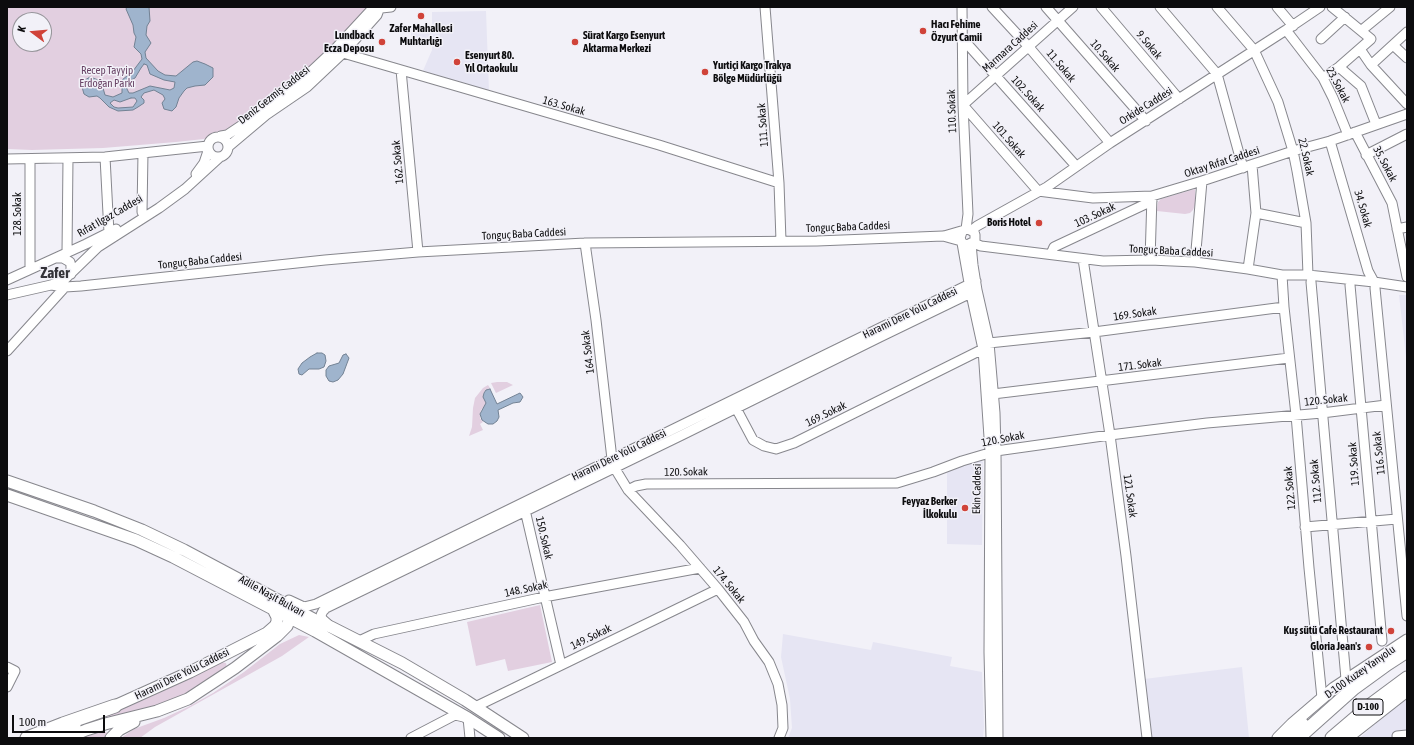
<!DOCTYPE html>
<html>
<head>
<meta charset="utf-8">
<style>
  body { margin:0 }
  #map { position:relative; width:1414px; height:745px; overflow:hidden; background:#f2f1f8; font-family:"Asap Condensed",sans-serif }
  canvas { display:block }
  .frame { position:absolute; inset:0; border:8px solid #0c0c0e; pointer-events:none }
  .north { position:absolute; left:12px; top:12px; width:40px; height:40px; box-sizing:border-box; background:#f2f1f8; border:1px solid #96959a; border-radius:50%; rotate:286deg; font-size:11px; font-weight:700; line-height:16px; text-align:center; color:#0c0c0e }
  .north::after { content:''; display:block; margin:auto; width:14px; height:18px; background:#d04339; clip-path:polygon(50% 0,100% 100%,50% 72%,0 100%) }
  .scale { position:absolute; left:12px; top:715px; width:93px; height:18px; box-sizing:border-box; border:2px solid #0c0c0e; border-top:0; padding-left:5px; font-size:12px; line-height:14px; white-space:nowrap; color:#0c0c0e; -webkit-text-stroke:3px #f2f1f8; paint-order:stroke }
</style>
</head>
<body>
<div id="map">
<canvas width="1414" height="745"></canvas>
<div class="frame"></div>
<div class="north">K</div>
<div class="scale">100 m</div>
</div>
<script>
const c = document.querySelector('canvas').getContext('2d');
c.lineJoin = 'round';
function fillPath(path, color) {
  c.fillStyle = color;
  c.fill(path, 'evenodd');
}
function toPath(rows) {
  const path = new Path2D();
  for (const r of rows) {
    if (r.length === 3) {
      path.moveTo(r[0] + r[2], r[1]);
      path.arc(r[0], r[1], r[2], 0, 2 * Math.PI);
      continue;
    }
    path.moveTo(r[0], r[1]);
    for (let i = 2; i < r.length; i += 2) path.lineTo(r[i], r[i + 1]);
  }
  return path;
}
function stroke(path, color, width, dash) {
  c.strokeStyle = color;
  c.lineWidth = width;
  c.lineCap = dash ? 'butt' : 'round';
  c.setLineDash(dash || []);
  c.stroke(path);
}
function write(font, color, halo, rows, align = 'center') {
  c.font = font + ' "Asap Condensed",sans-serif';
  c.lineWidth = 3;
  c.setLineDash([]);
  c.textBaseline = 'middle';
  c.strokeStyle = halo;
  c.fillStyle = color;
  for (const [text, x, y, turn = 0] of rows) {
    c.save();
    c.translate(x, y);
    c.rotate((+turn || 0) * Math.PI / 180);
    c.textAlign = isNaN(turn) ? turn : align;
    if (halo) c.strokeText(text, 0, 0);
    c.fillText(text, 0, 0);
    c.restore();
  }
}
const built = toPath([
  [486,11,489,91,422,73,432,50,432,43,411,39,411,28,432,29,432,12],
  [1399,295,1407,295,1407,366],
  [979,460,983,462,982,545,947,544,947,472],
  [783,634,871,650,873,642,952,657,950,666,982,672,984,727,983,738,788,738,792,728,790,699,781,657],
  [1242,667,1249,738,1151,738,1144,679],
  [1407,698,1407,738,1360,738,1384,715]
]);
const green = toPath([
  [7,7,367,7,321,59,260,108,227,131,204,139,176,142,103,148,32,150,7,149],
  [20,20,44,20,44,44,20,44],
  [1195,189,1195,205,1193,210,1190,213,1185,214,1157,211,1158,202,1161,199],
  [497,382,507,382,513,385,496,393,491,383],
  [488,385,490,388,486,390,483,394,486,402,486,405,481,410,480,414,480,418,483,422,480,424,483,430,469,436,472,427,473,408,475,398,483,388],
  [540,605,552,662,508,671,505,659,476,666,467,622],
  [299,635,309,637,282,656,155,727,140,738,121,738,134,729,164,718,188,707,213,693,244,672,280,644],
  [221,662,226,663,227,668,203,686,169,702,88,725,88,724,126,704],
  [102,732,106,732,108,735,106,738,85,738,85,737]
]);
const water = toPath([
  [127,7,149,7,150,21,147,26,146,35,151,43,145,52,146,58,158,71,165,75,176,76,193,62,197,61,205,64,213,68,213,77,205,85,195,86,187,88,184,91,179,98,176,107,172,111,164,109,162,103,165,99,163,95,154,90,144,93,141,97,144,100,144,103,138,107,133,110,118,111,109,107,100,98,97,96,89,97,84,94,82,87,85,80,90,77,101,81,105,95,113,97,122,93,122,80,133,71,142,59,141,54,134,47,136,37,134,33,133,25,126,9,127,7],
  [144,64,147,65,150,74,164,80,175,82,174,88,170,90,150,86,133,93,129,93,126,87,127,82,135,78,141,68,144,64],
  [131,98,135,98,137,101,133,107,118,108,114,107,110,103,114,100,120,102,131,98],
  [317,353,322,353,325,355,326,361,324,367,319,369,309,369,302,375,299,374,298,369,302,363,310,357,317,353],
  [346,354,349,358,343,374,338,380,333,382,329,381,326,376,326,370,329,366,339,363,343,355,346,354],
  [490,389,497,404,520,393,523,397,520,402,513,403,498,410,499,417,497,421,493,424,488,424,482,420,480,414,486,403,483,397,484,393,486,390,490,389]
]);
const minor = toPath([
  [765,7,779,183,781,241],
  [962,7,963,105,968,214,966,229],
  [992,7,1028,46,1110,143],
  [1046,7,1146,121],
  [1073,7,963,105,1038,191,1093,198,1152,196,1202,181,1293,151,1330,141,1407,114],
  [1101,7,1179,99],
  [1160,7,1217,74,1243,168],
  [1217,7,1254,50,1278,102,1293,151,1297,171,1306,223,1308,275],
  [1277,7,1293,26],
  [1286,30,1323,78,1333,98,1348,135],
  [1362,30,1390,7],
  [962,38,1076,166],
  [1321,39,1345,17],
  [1393,45,1407,58],
  [1360,49,1371,65,1407,104],
  [343,53,659,145,779,183],
  [1371,65,1407,32],
  [1339,67,1361,86,1376,124],
  [401,70,418,252],
  [1323,78,1339,67,1371,39,1332,7],
  [1355,132,1392,203,1407,277],
  [221,136,227,135,245,123,302,80,335,49,372,9,391,7],
  [218,147,10],
  [1330,141,1368,271,1374,282],
  [228,147,266,115,307,87,343,53,377,15,380,7],
  [1366,155,1407,134],
  [105,157,109,233],
  [7,159,105,157,208,146],
  [30,159,30,269],
  [196,174,204,163,208,151],
  [142,212,143,153],
  [1256,213,1306,223],
  [1397,229,1407,227],
  [972,230,977,226,1047,187,1110,143,1286,30,1320,7],
  [944,236,968,229,974,232,975,235,975,241,967,245,962,243,960,238,962,232],
  [585,243,596,320,612,459,614,467,628,490,680,545,718,589,744,622,754,641,769,662,778,684,782,705,783,728,779,738],
  [962,243,971,294,983,349,990,452,989,652,991,738],
  [973,243,981,246,1103,261,1150,260,1195,262,1248,269,1282,275,1308,275,1374,282,1407,287],
  [971,244,973,265,977,290,989,343,995,413,996,451,998,738],
  [67,252,68,159],
  [1051,254,1054,247,1152,201],
  [58,258,63,258,70,262,71,266,71,274],
  [1083,259,1110,435,1126,556,1147,738],
  [1150,260,1152,196],
  [1195,262,1202,181],
  [1248,269,1256,213,1252,165],
  [1282,275,1284,307,1296,415,1309,568,1322,698],
  [7,280,86,244,116,229],
  [1311,282,1346,679],
  [51,285,65,287,81,286,325,260,418,252,585,243,817,241,943,236,961,241],
  [1350,285,1382,641],
  [1375,288,1407,616],
  [7,295,51,285,64,280,98,247,159,208,185,189,220,157],
  [7,351,65,287],
  [993,394,1289,358],
  [736,408,753,440,764,446,776,449,794,443,983,349,989,343,1094,332,1284,307],
  [628,490,636,486,646,484,897,483,933,472,962,461,996,451,1110,435,1207,423,1322,413,1386,405],
  [525,510,561,665],
  [1305,527,1397,519],
  [289,600,304,607,316,604,976,281],
  [330,626,322,619,321,615,323,611,326,608,682,435,880,337,977,290],
  [359,641,374,634,544,597,700,568],
  [7,667,15,671,7,687],
  [475,707,718,589],
  [411,738,455,715,468,718,470,738],
  [1398,738,1397,736,1407,735]
]);
const major = toPath([
  [7,481,94,511,142,530,184,550,323,624,331,627,402,663,465,700,523,738],
  [7,495,136,540,173,557,315,631,468,718,499,738],
  [108,709,190,672,267,633,275,626,277,622,277,617,273,609],
  [49,738,75,726],
  [67,738,86,730,105,724,157,711,188,699,235,668,277,636,287,626,293,611],
  [111,738,119,730,134,722],
  [1278,738,1292,724,1334,688,1407,640],
  [1347,738,1407,691]
]);
const highway = toPath([
  [27,738,63,724,115,706],
  [1286,738,1302,724],
  [1298,738,1354,688,1387,664,1407,651],
  [1332,738,1372,704,1407,678]
]);
const markers = [
  [421,16,4,"#d04339"],
  [923,31,4,"#d04339"],
  [382,42,4,"#d04339"],
  [575,42,4,"#d04339"],
  [457,62,4,"#d04339"],
  [705,72,4,"#d04339"],
  [1039,223,4,"#d04339"],
  [965,508,4,"#d04339"],
  [1391,631,4,"#d04339"],
  [1369,647,4,"#d04339"]
];
const shields = [
  [1368,707,30]
];
const shieldNames = [
  ["D-100",1368,707]
];
const poiNames = [
  ["Hacı Fehime",931,25,"left"],
  ["Özyurt Camii",931,38,"left"],
  ["Zafer Mahallesi",421,29,"center"],
  ["Muhtarlığı",421,42,"center"],
  ["Lundback",374,36],
  ["Ecza Deposu",374,49],
  ["Sürat Kargo Esenyurt",583,36,"left"],
  ["Aktarma Merkezi",583,49,"left"],
  ["Esenyurt 80.",465,56,"left"],
  ["Yıl Ortaokulu",465,69,"left"],
  ["Yurtiçi Kargo Trakya",713,66,"left"],
  ["Bölge Müdürlüğü",713,79,"left"],
  ["Boris Hotel",1031,223],
  ["Feyyaz Berker",957,502],
  ["İlkokulu",957,515],
  ["Kuş sütü Cafe Restaurant",1383,631],
  ["Gloria Jean's",1361,647]
];
const streetNames = [
  ["9. Sokak",1149,45,50],
  ["Marmara Caddesi",1010,47,-42],
  ["10. Sokak",1105,56,49],
  ["11. Sokak",1061,66,50],
  ["23. Sokak",1338,85,62],
  ["102. Sokak",1028,94,48],
  ["Deniz Gezmiş Caddesi",274,95,-38],
  ["163. Sokak",564,106,16],
  ["Orkide Caddesi",1146,106,-32],
  ["110. Sokak",952,111,-92],
  ["111. Sokak",763,125,-94],
  ["101. Sokak",1009,140,49],
  ["22. Sokak",1306,157,77],
  ["162. Sokak",398,162,-95],
  ["Oktay Rıfat Caddesi",1222,162,-18],
  ["35. Sokak",1385,164,62],
  ["34. Sokak",1363,209,74],
  ["128. Sokak",18,214,-90],
  ["103. Sokak",1095,215,-25],
  ["Rıfat Ilgaz Caddesi",110,216,-30],
  ["Tonguç Baba Caddesi",848,227,-2],
  ["Tonguç Baba Caddesi",524,234,-3],
  ["Tonguç Baba Caddesi",1171,251,3],
  ["Tonguç Baba Caddesi",200,261,-6],
  ["Harami Dere Yolu Caddesi",910,313,-26],
  ["169. Sokak",1135,314,-8],
  ["164. Sokak",588,352,-97],
  ["171. Sokak",1140,365,-7],
  ["120. Sokak",1326,400,-6],
  ["169. Sokak",826,414,-26],
  ["120. Sokak",1003,439,-11],
  ["116. Sokak",1379,453,-96],
  ["Harami Dere Yolu Caddesi",619,455,-26],
  ["119. Sokak",1354,464,-94],
  ["120. Sokak",686,472,-1],
  ["112. Sokak",1316,481,-95],
  ["122. Sokak",1290,488,-95],
  ["Ekin Caddesi",977,489,-89],
  ["121. Sokak",1130,496,82],
  ["150. Sokak",544,538,77],
  ["174. Sokak",729,585,51],
  ["148. Sokak",526,589,-12],
  ["Adile Naşit Bulvarı",272,596,29],
  ["149. Sokak",591,637,-26],
  ["D-100 Kuzey Yanyolu",1360,672,-35],
  ["Harami Dere Yolu Caddesi",182,674,-26]
];
const parkNames = [
  ["Recep Tayyip",107,71],
  ["Erdoğan Parkı",107,84]
];
const districtNames = [
  ["Zafer",55,273]
];
fillPath(built, '#e6e5f3');
fillPath(green, '#e2cfe0');
fillPath(water, '#9fb4cd');
stroke(water, '#738294', 1);
stroke(minor, '#87878d', 11);
stroke(major, '#87878d', 13);
stroke(highway, '#87878d', 15);
stroke(minor, '#fff', 9);
stroke(major, '#fff', 11);
stroke(highway, '#fff', 13);
for (const [x, y, r, color] of markers) {
  const dot = new Path2D();
  dot.arc(x, y, r, 0, 2 * Math.PI);
  c.fillStyle = color;
  c.fill(dot);
  stroke(dot, '#f2f1f8', 1.5);
}
for (const [x, y, w] of shields) {
  const box = new Path2D();
  box.roundRect(x - w / 2, y - 8, w, 16, 3);
  c.fillStyle = '#f2f1f8';
  c.fill(box);
  stroke(box, '#0c0c0e', 1);
}
write('bold 10px', '#0c0c0e', null, shieldNames);
write('bold 11px', '#0c0c0e', '#f2f1f8', poiNames, 'right');
write('11px', '#0c0c0e', '#f2f1f8', streetNames);
write('11px', '#694466', '#f2f1f8', parkNames);
write('bold 15px', '#343339', '#f2f1f8', districtNames);
</script>
</body>
</html>
